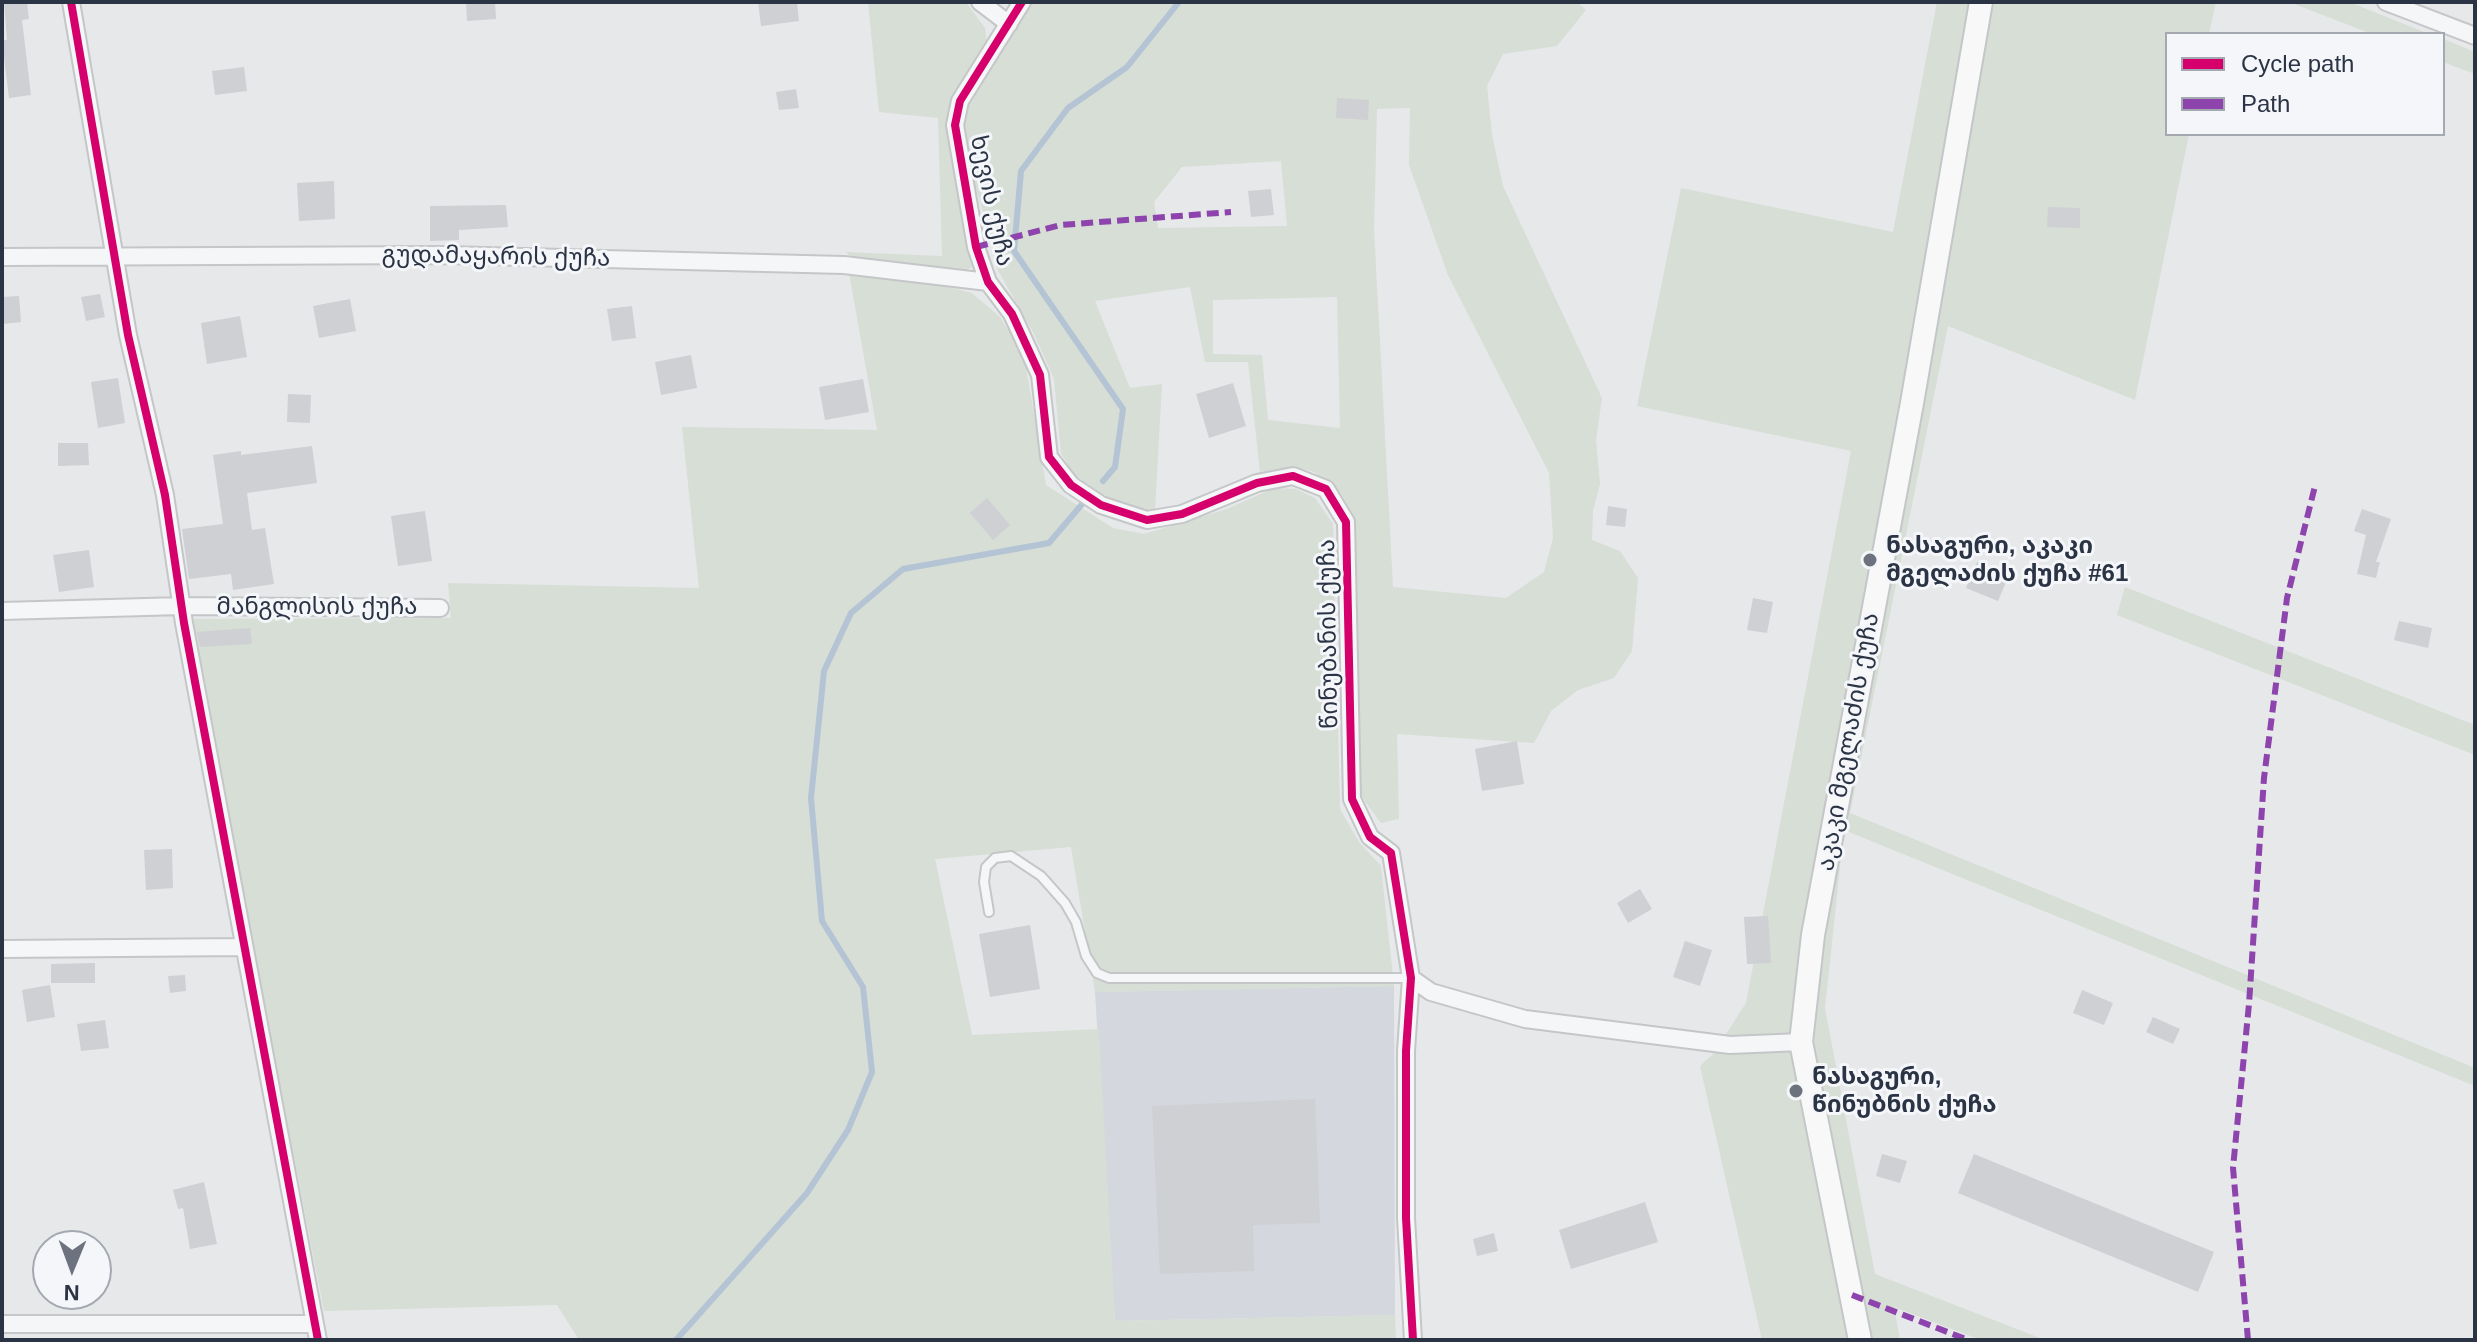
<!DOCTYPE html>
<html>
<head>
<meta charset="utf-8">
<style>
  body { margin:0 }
  #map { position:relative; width:2477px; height:1342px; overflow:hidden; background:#e6e8ea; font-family:Helvetica,sans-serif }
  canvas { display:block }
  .frame { position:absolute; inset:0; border:4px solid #2b3445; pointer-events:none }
  .legend { position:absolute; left:2165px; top:32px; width:280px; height:104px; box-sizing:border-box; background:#f4f6f9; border:2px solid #a4a8b1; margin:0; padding:10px 14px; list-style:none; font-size:24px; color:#2b3445 }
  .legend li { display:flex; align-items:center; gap:16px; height:40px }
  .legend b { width:40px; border:2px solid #a4a8b1 }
  .north { position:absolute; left:32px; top:1230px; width:80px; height:80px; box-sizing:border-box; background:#f4f6f9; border:2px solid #a4a8b1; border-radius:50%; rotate:181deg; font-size:22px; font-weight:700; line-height:32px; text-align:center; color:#2b3445 }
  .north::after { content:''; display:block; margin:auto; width:28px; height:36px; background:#6c737f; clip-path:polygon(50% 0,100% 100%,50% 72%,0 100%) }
</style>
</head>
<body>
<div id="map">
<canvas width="2477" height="1342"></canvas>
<div class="frame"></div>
<ul class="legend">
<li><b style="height:10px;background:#d6006c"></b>Cycle path</li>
<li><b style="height:10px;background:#8e44ad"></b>Path</li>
</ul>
<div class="north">N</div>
</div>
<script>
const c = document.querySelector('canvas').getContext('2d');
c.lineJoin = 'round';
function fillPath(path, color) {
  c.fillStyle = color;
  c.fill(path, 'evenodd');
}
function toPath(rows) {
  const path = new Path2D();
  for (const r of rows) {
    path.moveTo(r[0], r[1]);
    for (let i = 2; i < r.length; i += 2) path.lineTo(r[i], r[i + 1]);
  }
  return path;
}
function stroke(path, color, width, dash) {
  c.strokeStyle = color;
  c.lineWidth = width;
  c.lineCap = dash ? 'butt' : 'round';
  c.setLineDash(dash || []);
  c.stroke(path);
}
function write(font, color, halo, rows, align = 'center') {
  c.font = font + ' Helvetica,"Noto Sans Georgian",sans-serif';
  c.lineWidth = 6;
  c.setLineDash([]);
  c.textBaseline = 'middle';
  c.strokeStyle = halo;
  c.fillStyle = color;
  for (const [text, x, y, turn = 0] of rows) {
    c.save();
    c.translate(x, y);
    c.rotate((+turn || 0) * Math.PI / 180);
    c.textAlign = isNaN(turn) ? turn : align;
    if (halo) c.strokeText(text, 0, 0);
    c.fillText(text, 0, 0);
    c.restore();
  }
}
const built = toPath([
  [1394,986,1395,1315,1115,1321,1095,992]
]);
const green = toPath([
  [868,2,966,2,985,28,988,52,951,101,949,129,975,257,973,266,960,275,851,257,846,252,942,256,938,118,879,112],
  [1028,2,1577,2,1586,10,1557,46,1503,54,1487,86,1492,135,1503,186,1602,398,1596,440,1600,484,1593,511,1592,540,1620,551,1638,578,1632,651,1614,678,1578,690,1551,711,1534,743,1397,734,1399,819,1381,823,1359,793,1354,516,1340,492,1314,472,1292,467,1260,472,1248,362,1205,362,1190,287,1095,301,1130,388,1162,384,1155,511,1140,511,1116,503,1074,475,1061,453,1054,379,1034,334,996,267,987,224,964,151,962,125,972,96,1000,48,1024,15],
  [1410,108,1409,165,1448,275,1549,473,1553,538,1544,572,1506,598,1393,587,1374,229,1377,109],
  [1281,161,1287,226,1158,228,1154,202,1182,167],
  [1337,297,1340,428,1268,420,1262,355,1213,354,1213,300],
  [1937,2,2216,2,2209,34,2167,34,2167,134,2189,134,2135,400,1948,326,1850,813,2475,1068,2475,1086,1844,830,1825,1008,1875,1274,2045,1340,1981,1340,1894,1307,1900,1340,1762,1340,1700,1066,1714,1053,1746,1003,1851,451,1637,406,1681,188,1893,232],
  [2289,2,2349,2,2429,34,2372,34],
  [2443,39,2475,52,2475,74,2443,62],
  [849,273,941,285,972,293,1000,317,1024,355,1046,485,1113,528,1144,534,1227,509,1274,488,1296,489,1315,498,1333,524,1340,809,1359,842,1381,866,1394,986,1095,992,1071,847,935,859,972,1035,1099,1029,1115,1321,1395,1315,1396,1340,579,1340,557,1305,324,1311,189,619,451,618,448,583,699,588,682,427,877,430],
  [2125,587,2475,725,2475,755,2117,615]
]);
const stream = toPath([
  [1103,481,1115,467,1123,409,1014,251,1021,171,1068,108,1127,67,1179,2],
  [676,1340,807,1193,848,1130,872,1072,863,987,822,921,811,798,824,671,851,613,903,569,1049,543,1083,503]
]);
const building = toPath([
  [4,2,27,2,29,19,22,20,31,95,9,98,2,40,7,40],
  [466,2,495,2,496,19,467,21],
  [758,2,797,2,799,21,761,26],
  [244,67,247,91,215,95,212,71],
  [796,89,799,108,779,110,776,92],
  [1337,98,1369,100,1368,120,1336,118],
  [334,181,335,219,299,221,297,183],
  [1271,189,1274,215,1251,217,1248,191],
  [506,205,508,227,459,230,459,240,430,241,430,206],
  [2048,207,2080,208,2080,228,2047,227],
  [100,294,105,317,86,321,81,297],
  [19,296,21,322,3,324,2,297],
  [350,299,356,331,319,338,313,306],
  [632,306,636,338,612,341,607,309],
  [240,316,247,357,207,364,201,323],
  [691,355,697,388,661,395,655,362],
  [118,378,125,423,98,428,91,382],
  [863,379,869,412,825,420,819,387],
  [1233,383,1246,426,1209,438,1196,394],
  [288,394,311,395,310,423,287,422],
  [58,443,88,443,89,465,58,466],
  [312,446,317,483,247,493,252,530,265,528,274,584,233,590,231,574,189,579,182,529,223,524,213,455,241,451,241,455],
  [987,498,1010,525,993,540,970,513],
  [1608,506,1627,509,1625,527,1606,525],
  [2362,509,2391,519,2376,562,2380,562,2376,578,2357,574,2366,535,2354,531],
  [425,511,432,561,398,566,391,516],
  [89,550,94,587,59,592,53,555],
  [1977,562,2009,575,1998,601,1966,588],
  [1753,598,1773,602,1767,633,1747,630],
  [2399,621,2432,628,2428,648,2394,640],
  [250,628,252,644,200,647,197,632],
  [1517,741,1524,784,1482,791,1475,749],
  [172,849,173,888,146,890,144,850],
  [1640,889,1652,909,1628,923,1617,903],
  [1768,916,1771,963,1747,964,1744,917],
  [1030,925,1040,989,990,997,979,934],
  [1685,941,1712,950,1700,986,1673,977],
  [95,963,95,983,51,983,51,964],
  [185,975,186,991,170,993,168,976],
  [50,985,55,1017,27,1022,22,990],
  [2082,990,2113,1003,2104,1025,2073,1013],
  [2153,1017,2180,1029,2173,1044,2146,1032],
  [105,1020,109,1048,81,1051,77,1024],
  [1315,1099,1320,1223,1253,1225,1254,1271,1160,1274,1152,1106],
  [1882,1154,1907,1161,1900,1183,1876,1176],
  [1974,1154,2214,1252,2198,1292,1958,1193],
  [204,1182,217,1244,190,1249,183,1208,178,1209,173,1190],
  [1645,1202,1658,1242,1571,1269,1559,1230],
  [1494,1233,1498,1251,1477,1256,1473,1239]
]);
const lane = toPath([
  [989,912,984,882,986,867,995,858,1011,856,1041,876,1065,903,1076,922,1086,956,1097,973,1109,978,1410,978]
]);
const street = toPath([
  [71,2,128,335,165,495,184,623,318,1340],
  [980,2,1009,24],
  [1022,2,960,101,955,125,976,247,988,282,1012,314,1040,375,1049,457,1071,485,1101,505,1147,520,1182,514,1257,483,1293,476,1326,489,1346,522,1352,799,1370,837,1391,853,1411,978,1406,1051,1406,1218,1413,1340],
  [2386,2,2475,36],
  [2,257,444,255,844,265,988,282],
  [2,611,182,606,440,608],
  [2,949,243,947],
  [1411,978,1431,992,1525,1019,1730,1045,1801,1042],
  [2,1324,315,1324]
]);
const secondary = toPath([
  [1860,1340,1801,1042,1813,935,1912,403,1981,2]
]);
const quiet = toPath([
  [976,247,1061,225,1231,212],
  [1852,1295,1968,1340],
  [2248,1340,2233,1168,2249,1004,2264,778,2287,598,2315,486]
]);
const cycleway = toPath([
  [71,2,128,335,165,495,184,623,318,1340],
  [1022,2,960,101,955,125,976,247,988,282,1012,314,1040,375,1049,457,1071,485,1101,505,1147,520,1182,514,1257,483,1293,476,1326,489,1346,522,1352,799,1370,837,1391,853,1411,978,1406,1051,1406,1218,1413,1340]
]);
const markers = [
  [1870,560,8,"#6c737f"],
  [1796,1091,8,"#6c737f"]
];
const streetNames = [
  ["ხევის ქუჩა",991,201,78],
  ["გუდამაყარის ქუჩა",496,257,1],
  ["მანგლისის ქუჩა",317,607],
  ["წინუბანის ქუჩა",1329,634,-91],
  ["აკაკი მგელაძის ქუჩა",1849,742,-80]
];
const poiNames = [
  ["ნასაგური, აკაკი",1886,546],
  ["მგელაძის ქუჩა #61",1886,574],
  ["ნასაგური,",1812,1077],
  ["წინუბნის ქუჩა",1812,1105]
];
fillPath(built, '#d4d7dd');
fillPath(green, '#d6ded6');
stroke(stream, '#b4c4d5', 6);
fillPath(building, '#ced0d3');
stroke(lane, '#c4c6c8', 12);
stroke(street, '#c4c6c8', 20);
stroke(secondary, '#c4c6c8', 26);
stroke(lane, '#f5f6f7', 8);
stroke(street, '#f5f6f7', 16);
stroke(secondary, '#f8f8f8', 22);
stroke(quiet, '#8e44ad', 6, [12, 6]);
stroke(cycleway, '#d6006c', 8);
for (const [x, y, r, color] of markers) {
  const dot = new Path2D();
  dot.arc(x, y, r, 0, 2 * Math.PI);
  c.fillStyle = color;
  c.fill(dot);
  stroke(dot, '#f4f6f9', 3);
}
write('24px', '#2b3445', '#f4f6f9', streetNames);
write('bold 24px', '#2b3445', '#f4f6f9', poiNames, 'left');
</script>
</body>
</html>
